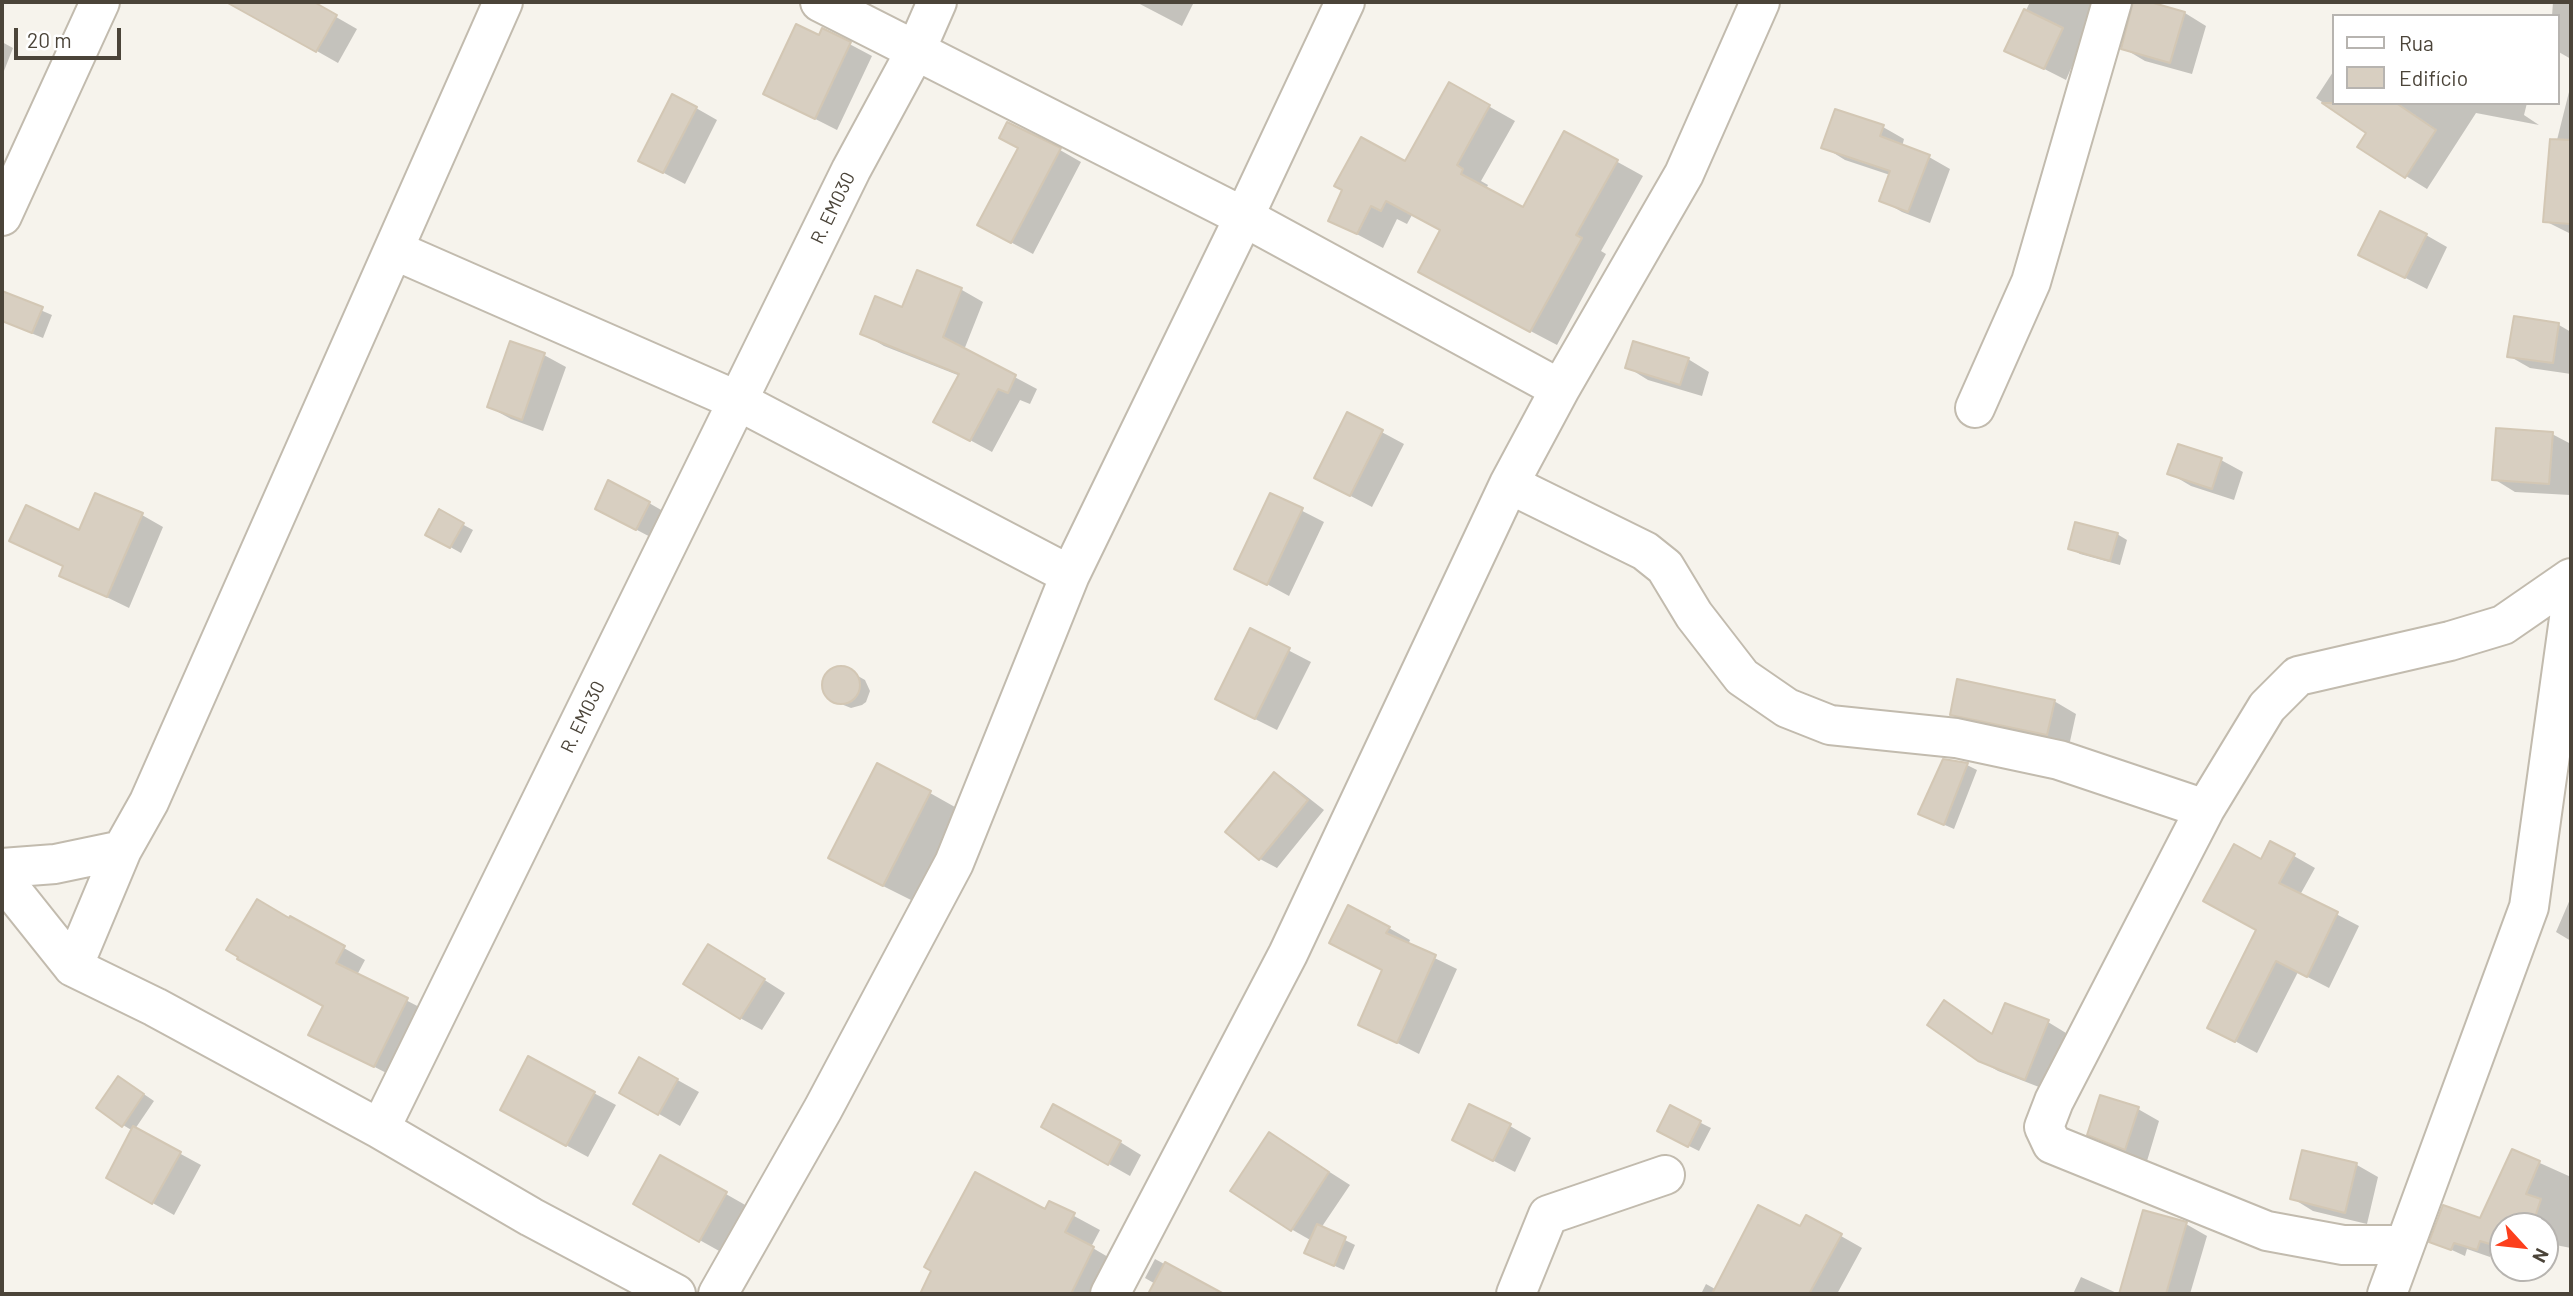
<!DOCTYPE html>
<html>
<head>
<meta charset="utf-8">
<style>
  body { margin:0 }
  #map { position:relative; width:2573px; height:1296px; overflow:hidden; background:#f6f3ec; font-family:Barlow,sans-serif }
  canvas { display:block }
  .frame { position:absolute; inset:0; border:4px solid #4b4439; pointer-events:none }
  .legend { position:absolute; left:2332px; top:14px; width:228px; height:91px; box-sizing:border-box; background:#fff; border:2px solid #b7b4b0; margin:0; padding:9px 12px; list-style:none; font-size:21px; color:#4b4439 }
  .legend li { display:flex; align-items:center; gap:14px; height:35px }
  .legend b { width:35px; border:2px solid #b7b4b0 }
  .north { position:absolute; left:2489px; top:1212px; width:70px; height:70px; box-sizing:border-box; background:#fff; border:2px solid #b7b4b0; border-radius:50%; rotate:117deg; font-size:19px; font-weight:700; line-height:28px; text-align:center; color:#4b4439 }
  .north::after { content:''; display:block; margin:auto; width:24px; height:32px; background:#fc3f1d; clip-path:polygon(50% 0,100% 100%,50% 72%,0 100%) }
  .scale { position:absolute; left:14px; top:28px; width:107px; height:32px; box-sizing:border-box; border:4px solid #4b4439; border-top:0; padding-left:9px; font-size:21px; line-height:24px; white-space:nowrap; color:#4b4439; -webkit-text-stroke:5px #fff; paint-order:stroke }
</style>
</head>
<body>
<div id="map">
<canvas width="2573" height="1296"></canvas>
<div class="frame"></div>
<ul class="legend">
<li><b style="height:9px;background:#fff"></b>Rua</li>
<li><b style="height:19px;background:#d8cfc1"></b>Edifício</li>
</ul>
<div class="north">N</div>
<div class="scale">20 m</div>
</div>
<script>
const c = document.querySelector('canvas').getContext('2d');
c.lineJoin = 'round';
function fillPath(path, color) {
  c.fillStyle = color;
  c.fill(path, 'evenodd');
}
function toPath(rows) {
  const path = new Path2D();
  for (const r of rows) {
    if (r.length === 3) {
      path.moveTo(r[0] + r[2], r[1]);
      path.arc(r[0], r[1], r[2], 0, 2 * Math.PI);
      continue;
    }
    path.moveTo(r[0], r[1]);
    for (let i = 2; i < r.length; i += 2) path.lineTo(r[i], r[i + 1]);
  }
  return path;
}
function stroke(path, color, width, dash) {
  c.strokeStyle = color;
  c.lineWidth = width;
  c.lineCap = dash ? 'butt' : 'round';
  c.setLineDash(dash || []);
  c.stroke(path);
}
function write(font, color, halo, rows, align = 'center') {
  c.font = font + ' Barlow,sans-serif';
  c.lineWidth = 7;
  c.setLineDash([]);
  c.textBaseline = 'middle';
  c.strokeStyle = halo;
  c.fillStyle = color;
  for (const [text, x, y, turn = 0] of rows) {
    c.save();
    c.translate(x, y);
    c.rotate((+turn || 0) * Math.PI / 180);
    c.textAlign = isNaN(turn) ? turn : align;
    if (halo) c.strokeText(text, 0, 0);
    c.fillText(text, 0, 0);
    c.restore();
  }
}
const shadow = toPath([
  [254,2,310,2,357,29,338,63,248,12],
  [1136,2,1194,2,1182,26],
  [2030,2,2100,2,2066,80,2007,50],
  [2135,2,2144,2,2185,13,2206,26,2192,74,2145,61,2123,48],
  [2553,2,2571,2,2571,59,2557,51,2557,16,2552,16],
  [823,30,872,56,837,130,766,94,820,37],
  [2,42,13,48,2,76],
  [2333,72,2333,103,2527,103,2524,115,2539,125,2476,113,2427,189,2406,176,2369,133,2316,98],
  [1449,84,1515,121,1481,181,1488,185,1486,189,1523,209,1565,133,1643,176,1601,251,1606,254,1557,345,1445,286,1442,231,1412,215,1407,224,1397,219,1383,248,1330,220,1405,163],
  [2571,84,2571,234,2545,221,2549,172],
  [696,108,717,120,685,184,662,172],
  [1883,127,1904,139,1902,147,1929,157,1950,169,1930,223,1902,212,1881,200,1890,175,1845,160,1824,147],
  [1020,148,1060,150,1081,162,1033,254,1001,237],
  [2426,235,2447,247,2427,289,2361,255],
  [917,272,962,290,983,302,964,350,1037,389,1030,404,1020,400,992,452,957,433,960,376,884,346,862,333,903,309],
  [3,294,52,315,43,338,2,321],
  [2559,325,2571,332,2571,374,2530,368,2509,356],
  [511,343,544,355,566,367,543,431,511,419,489,407],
  [1688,359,1709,372,1702,396,1648,380,1627,367],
  [1348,414,1404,444,1372,507,1316,478],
  [2552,434,2571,444,2570,495,2515,492,2494,479],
  [2221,460,2243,472,2234,500,2191,486,2169,473],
  [1271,495,1324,522,1289,596,1237,568],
  [649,503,670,515,658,541,618,520],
  [440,512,473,530,461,553,427,534],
  [142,515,163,527,129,608,61,575,65,567,12,540,80,532],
  [2117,534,2127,540,2120,565,2080,554,2070,548],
  [1251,631,1311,662,1277,730,1239,711],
  [844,668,865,680,870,691,866,702,862,705,851,708,841,704,830,698,824,689,826,677,833,669],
  [2054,701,2076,714,2069,746,1973,727,1951,714],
  [1967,765,1977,770,1954,829,1931,819],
  [1274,774,1291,784,1324,810,1277,868,1260,859],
  [930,793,962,811,915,902,863,876],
  [2294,856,2315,868,2300,895,2359,926,2329,988,2298,972,2257,1053,2209,1027,2258,930,2261,861],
  [2571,897,2571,941,2556,932],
  [291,918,365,960,357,975,429,1012,396,1078,311,1034,325,1006],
  [1389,928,1410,940,1408,945,1457,969,1419,1054,1360,1024,1384,971,1352,955],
  [730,958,785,993,762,1030,740,1018],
  [1945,1003,1994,1035,2048,1022,2066,1033,2044,1089,1998,1071,1979,1060],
  [529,1058,616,1105,588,1157,523,1122],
  [640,1059,699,1092,680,1126,621,1092],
  [129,1084,154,1101,135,1129,201,1165,174,1215,108,1178,133,1131,123,1125],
  [1671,1108,1711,1128,1699,1151,1669,1136],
  [2138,1109,2159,1121,2147,1161,2111,1146,2089,1134],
  [1510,1126,1531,1138,1515,1172,1454,1140],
  [1043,1127,1120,1142,1141,1155,1130,1176],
  [1270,1134,1350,1185,1321,1228,1355,1245,1344,1270,1317,1258,1312,1241,1291,1229],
  [2513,1151,2571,1177,2571,1248,2545,1243,2545,1226,2503,1226,2503,1250,2493,1247,2490,1257,2467,1249,2465,1256,2432,1241,2481,1220],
  [2303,1152,2357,1165,2378,1177,2367,1224,2313,1211,2292,1198],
  [661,1157,747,1206,721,1252,635,1204],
  [1050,1203,1100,1230,1091,1247,1120,1264,1105,1294,997,1294,991,1291,989,1294,922,1294,933,1270,1046,1212],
  [2186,1224,2207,1236,2190,1294,2165,1294,2147,1289],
  [1800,1229,1841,1236,1862,1248,1837,1294,1701,1294,1706,1284,1717,1290],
  [1155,1259,1220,1294,1173,1294,1145,1278],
  [2081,1277,2119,1294,2073,1294]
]);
const building = toPath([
  [226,2,314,2,337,15,316,52,226,2],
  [2133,2,2150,2,2185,12,2170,63,2121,49,2133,2],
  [2024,9,2063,28,2044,69,2004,51,2024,9],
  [796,24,819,35,822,28,851,42,815,119,763,94,796,24],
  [1449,82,1490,105,1457,165,1463,169,1461,174,1523,207,1564,131,1618,160,1576,235,1582,238,1530,332,1418,272,1440,230,1386,201,1381,211,1371,206,1357,234,1328,221,1342,190,1334,186,1361,137,1405,161,1449,82],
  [672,94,697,107,663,173,638,161,672,94],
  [2322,103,2396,103,2436,130,2405,178,2357,147,2366,133,2322,103],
  [1835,109,1884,125,1880,136,1930,155,1908,212,1879,201,1890,171,1821,148,1835,109],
  [1007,122,1061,148,1011,243,977,225,1018,148,999,138,1007,122],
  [2550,139,2571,140,2571,224,2543,222,2550,139],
  [2380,211,2427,234,2405,278,2358,255,2380,211],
  [917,270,962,288,943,337,1016,375,1008,393,998,389,970,441,933,422,959,374,860,334,875,296,902,307,917,270],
  [2,291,43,307,32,333,2,321,2,291],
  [2514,316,2559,323,2553,363,2507,357,2514,316],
  [510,341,545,353,522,420,487,407,510,341],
  [1633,341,1689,358,1680,385,1625,368,1633,341],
  [1347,412,1383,430,1350,496,1314,478,1347,412],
  [2496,428,2553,432,2549,484,2492,480,2496,428],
  [2178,444,2222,458,2212,489,2167,474,2178,444],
  [608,480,650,502,636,530,595,509,608,480],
  [95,493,143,513,107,597,59,576,63,566,9,541,26,505,79,530,95,493],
  [1270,493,1303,508,1267,585,1234,569,1270,493],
  [439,509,464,523,450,548,425,535,439,509],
  [2075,522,2118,533,2110,561,2068,549,2075,522],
  [1250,628,1290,648,1255,719,1215,699,1250,628],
  [841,685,19],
  [1957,679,2055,700,2047,735,1950,715,1957,679],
  [1943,759,1968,763,1944,825,1918,814,1943,759],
  [877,763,931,791,883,886,828,858,877,763],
  [1274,772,1308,800,1259,860,1225,832,1274,772],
  [2270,841,2295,854,2279,883,2338,912,2307,977,2276,961,2235,1042,2207,1028,2256,930,2203,901,2234,844,2261,859,2270,841],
  [257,899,289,918,290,916,345,946,336,963,408,998,374,1067,308,1035,323,1006,237,959,238,957,226,950,257,899],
  [1348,905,1390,927,1386,933,1436,955,1397,1043,1358,1025,1382,970,1329,943,1348,905],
  [708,944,765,979,740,1019,683,984,708,944],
  [1944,1000,1992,1034,2005,1003,2049,1020,2025,1080,1978,1061,1927,1025,1944,1000],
  [528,1056,595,1092,566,1146,500,1110,528,1056],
  [639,1057,678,1079,658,1115,619,1093,639,1057],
  [118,1076,144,1094,122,1127,96,1108,118,1076],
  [2100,1095,2139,1107,2125,1150,2087,1135,2100,1095],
  [1053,1104,1121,1141,1108,1165,1041,1127,1053,1104],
  [1469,1104,1511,1124,1493,1161,1452,1140,1469,1104],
  [1670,1105,1701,1121,1688,1147,1657,1131,1670,1105],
  [133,1126,181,1152,152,1204,106,1178,133,1126],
  [1269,1132,1329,1172,1291,1231,1230,1191,1269,1132],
  [2512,1149,2540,1161,2526,1194,2541,1199,2532,1226,2503,1226,2503,1248,2480,1241,2477,1250,2454,1243,2451,1250,2429,1242,2443,1205,2480,1218,2512,1149],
  [2302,1150,2357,1163,2345,1213,2290,1199,2302,1150],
  [660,1155,727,1192,699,1242,633,1204,660,1155],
  [975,1172,1045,1209,1049,1201,1075,1213,1065,1232,1094,1247,1071,1294,920,1294,931,1271,924,1267,975,1172],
  [1758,1205,1800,1226,1806,1215,1842,1234,1809,1294,1712,1294,1758,1205],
  [2143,1210,2187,1222,2166,1294,2119,1294,2143,1210],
  [1317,1224,1346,1237,1334,1266,1304,1253,1317,1224],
  [1165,1262,1224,1294,1148,1294,1165,1262]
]);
const street = toPath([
  [820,2,1244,217,1560,389],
  [2,216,100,2],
  [394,250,738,401,1070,575],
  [1975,408,2031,282,2112,2],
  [1509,484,1645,551,1665,567,1694,615,1742,677,1787,708,1830,725,1956,738,2059,760,2205,809,2267,707,2298,676,2450,641,2503,625,2571,578],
  [2205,809,2054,1101,2044,1127,2052,1144,2267,1231,2343,1245,2405,1245],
  [2,868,55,864,122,850],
  [2,878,73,967,155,1007,380,1129],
  [73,967,122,850,149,802,503,2],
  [676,1294,531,1217,380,1129,851,170,916,50,937,2],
  [718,1294,823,1109,954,863,1070,575,1244,217,1345,2],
  [1110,1294,1288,954,1509,484,1560,389,1684,174,1760,2],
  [1516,1294,1548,1215,1665,1175],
  [2387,1294,2529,907,2571,604]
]);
const streetNames = [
  ["R. EM030",833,208,-64],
  ["R. EM030",583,717,-64]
];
fillPath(shadow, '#0003');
fillPath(building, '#d8cfc1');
stroke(building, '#d3c7b4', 2);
stroke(street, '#c2bbae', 42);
stroke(street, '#fff', 38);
write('19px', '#4b4439', '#fff', streetNames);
</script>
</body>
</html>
